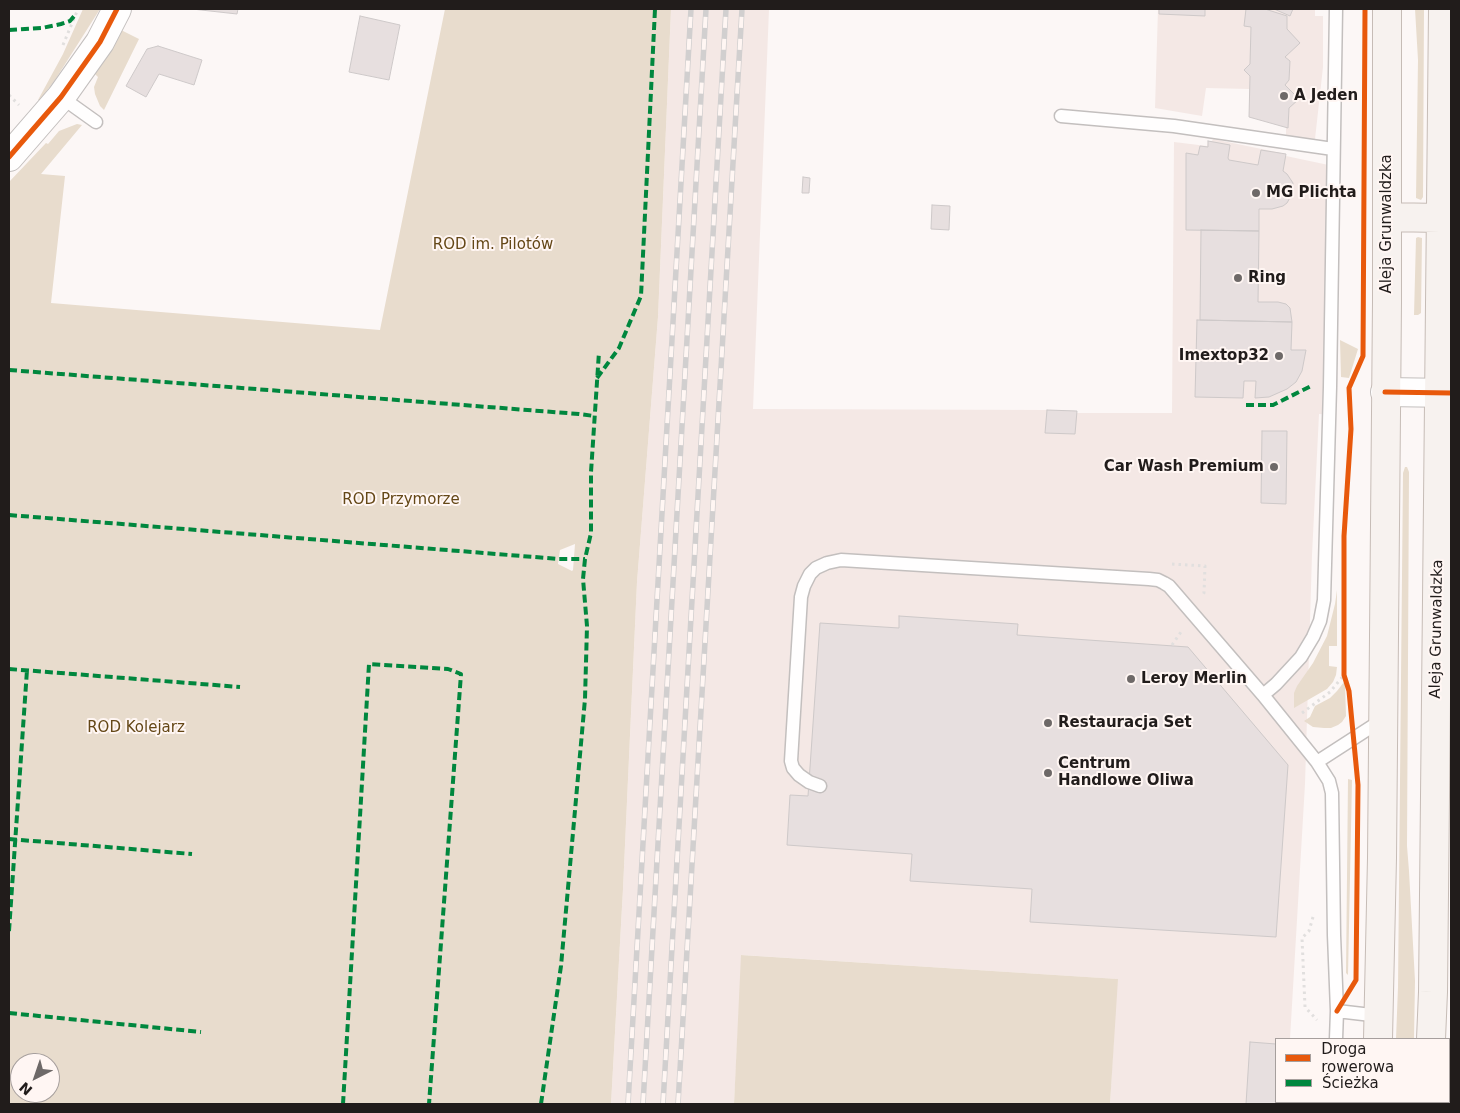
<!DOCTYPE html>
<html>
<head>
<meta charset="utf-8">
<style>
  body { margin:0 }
  #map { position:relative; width:1460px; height:1113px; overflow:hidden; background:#fcf7f6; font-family:"DejaVu Sans",sans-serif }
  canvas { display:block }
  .frame { position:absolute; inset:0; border:10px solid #211c1b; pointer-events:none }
  .legend { position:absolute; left:1275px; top:1038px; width:175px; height:65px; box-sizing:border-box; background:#fff6f3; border:1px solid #a69f9d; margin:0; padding:6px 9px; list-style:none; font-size:15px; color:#211c1b }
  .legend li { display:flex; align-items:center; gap:10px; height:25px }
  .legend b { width:25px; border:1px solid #a69f9d }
  .north { position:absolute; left:10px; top:1053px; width:50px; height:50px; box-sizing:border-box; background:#fff6f3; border:1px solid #a69f9d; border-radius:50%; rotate:221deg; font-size:14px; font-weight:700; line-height:20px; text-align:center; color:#211c1b }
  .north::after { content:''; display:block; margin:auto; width:18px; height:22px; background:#6e6968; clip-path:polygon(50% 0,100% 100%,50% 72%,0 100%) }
</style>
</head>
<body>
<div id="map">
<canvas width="1460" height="1113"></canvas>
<div class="frame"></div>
<ul class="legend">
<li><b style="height:6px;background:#e8590c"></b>Droga rowerowa</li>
<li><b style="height:6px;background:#00873e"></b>Ścieżka</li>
</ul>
<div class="north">N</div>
</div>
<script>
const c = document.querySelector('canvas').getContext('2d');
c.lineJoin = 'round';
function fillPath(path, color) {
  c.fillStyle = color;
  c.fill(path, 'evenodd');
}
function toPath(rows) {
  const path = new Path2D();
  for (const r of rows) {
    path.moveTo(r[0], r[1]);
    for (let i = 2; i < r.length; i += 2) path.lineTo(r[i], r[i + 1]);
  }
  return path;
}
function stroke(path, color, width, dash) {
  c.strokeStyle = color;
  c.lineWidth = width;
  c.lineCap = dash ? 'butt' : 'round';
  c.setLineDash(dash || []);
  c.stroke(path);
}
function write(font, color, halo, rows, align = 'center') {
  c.font = font + ' "DejaVu Sans",sans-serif';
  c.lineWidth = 4;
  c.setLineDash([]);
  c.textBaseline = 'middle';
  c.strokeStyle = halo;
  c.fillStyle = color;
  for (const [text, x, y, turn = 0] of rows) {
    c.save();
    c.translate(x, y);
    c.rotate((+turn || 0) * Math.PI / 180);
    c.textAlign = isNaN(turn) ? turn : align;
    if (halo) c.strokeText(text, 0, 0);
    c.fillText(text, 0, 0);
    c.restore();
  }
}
const built = toPath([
  [671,9,769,9,753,409,1047,410,1077,411,1077,413,1172,413,1174,142,1207,146,1208,141,1212,141,1213,139,1286,154,1286,156,1338,167,1337,400,1333,415,1319,414,1312,555,1305,784,1290,1039,1276,1039,1276,1102,1286,1102,1286,1104,1110,1104,1117,979,742,955,734,1104,611,1104,623,889,637,582,658,317],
  [1158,9,1315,9,1315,16,1323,16,1323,67,1315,139,1286,138,1286,127,1249,117,1249,89,1206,88,1202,116,1155,108]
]);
const green = toPath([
  [83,9,100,9,55,80,40,100,38,100,63,54],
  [445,9,671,9,658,317,637,582,623,889,611,1104,9,1104,9,182,46,143,48,144,59,131,77,124,82,125,41,174,65,176,51,303,380,330],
  [575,544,573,570,572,571,558,564,560,550],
  [20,1063,50,1063,50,1093,20,1093],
  [1415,9,1424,9,1423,197,1421,200,1416,198,1418,60],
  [121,30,139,39,104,110,100,106,95,94,94,87,98,77,95,74],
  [1418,237,1422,238,1421,313,1418,315,1414,315,1416,238],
  [1340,340,1358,349,1349,378,1341,377],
  [1405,467,1407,467,1409,472,1407,846,1409,871,1415,981,1414,1039,1396,1039,1398,987,1403,473],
  [1337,590,1337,646,1329,646,1329,666,1337,667,1336,675,1333,682,1327,689,1294,708,1294,693,1297,686,1313,663,1327,636,1335,604],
  [1344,682,1345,684,1346,716,1342,722,1338,725,1331,728,1324,728,1313,727,1304,721,1310,717,1315,706,1330,698,1337,691],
  [1348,779,1352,780,1348,975,1346,973],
  [741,955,1118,979,1110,1104,734,1104],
  [1451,1008,1451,1104,1446,1104,1446,1102,1449,1102,1449,1063]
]);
const building = toPath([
  [192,9,238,9,237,14,192,9],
  [1159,9,1205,9,1205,16,1159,14,1159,9],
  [1246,9,1265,9,1287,16,1287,29,1300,43,1285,57,1290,61,1289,80,1285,85,1299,99,1289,108,1288,128,1249,117,1250,76,1244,70,1250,64,1251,27,1244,26,1246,9],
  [1274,9,1293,9,1290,16,1274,9],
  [360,16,400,25,389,80,349,72,360,16],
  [158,46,202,60,194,85,159,74,146,97,126,86,147,49,158,46],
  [1208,141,1230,145,1228,158,1229,160,1258,165,1261,150,1286,154,1283,171,1287,174,1293,183,1292,194,1287,203,1283,206,1272,209,1259,209,1259,231,1186,230,1186,153,1198,155,1200,146,1208,147,1208,141],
  [803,177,810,178,809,193,802,193,803,177],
  [932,205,950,206,949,230,931,229,932,205],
  [1201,230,1259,231,1258,302,1278,302,1286,304,1290,308,1292,322,1200,320,1201,230],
  [1197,320,1292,322,1291,350,1306,350,1302,371,1296,382,1287,389,1269,397,1255,398,1256,381,1244,381,1243,398,1195,397,1197,320],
  [1047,410,1077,411,1075,434,1045,433,1047,410],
  [1262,431,1287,431,1286,504,1261,503,1262,431],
  [899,616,1018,624,1017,635,1188,647,1288,765,1276,937,1030,922,1032,889,910,881,912,854,787,845,790,795,808,796,820,623,899,628,899,616],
  [1250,1042,1276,1044,1276,1102,1286,1102,1286,1104,1246,1104,1250,1042]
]);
const path = toPath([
  [63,45,78,9],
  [9,95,19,105],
  [1172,564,1205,566,1204,593,1202,596],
  [1172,645,1183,629],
  [1302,713,1330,692,1344,675],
  [1313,917,1309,931,1302,938,1305,1007,1317,1020]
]);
const service = toPath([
  [61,97,96,122],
  [1061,116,1174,126,1333,149],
  [1263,695,1276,684,1301,657,1313,637,1320,621,1324,600,1330,387,1336,9],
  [1317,762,1382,720],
  [820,786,809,782,799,775,793,768,791,761,801,597,804,586,810,574,816,568,827,563,841,560,1149,579,1158,580,1164,583,1169,586,1263,695,1317,762,1329,781,1332,793,1334,935,1337,1011,1336,1039],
  [1337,1011,1380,1016],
  [1332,1104,1332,1102]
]);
const tertiary = toPath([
  [9,157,61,97,100,42,117,9],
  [1385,392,1451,393]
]);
const primary = toPath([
  [1387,217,1440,218],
  [1378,1039,1382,858,1387,302,1387,9],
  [1431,1039,1433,992,1443,9],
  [1374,1104,1375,1102],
  [1427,1104,1427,1102]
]);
const rail = toPath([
  [628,1104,691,9],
  [643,1104,706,9],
  [663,1104,726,9],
  [678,1104,742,9]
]);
const quiet = toPath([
  [9,30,42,28,61,24,70,21,76,14],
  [9,370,579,414,594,416],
  [597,378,619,348,641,296,655,9],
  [1246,405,1273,405,1311,386],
  [9,515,559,559,585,559],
  [9,669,240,687],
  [9,839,192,854],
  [9,931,27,670],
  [9,1013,201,1032],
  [343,1104,369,664,448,669,461,674,429,1104],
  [541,1104,561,966,585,699,587,626,583,579,585,559,591,533,591,472,599,352]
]);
const cycleway = toPath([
  [9,157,61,97,100,42,117,9],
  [1385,392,1451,393],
  [1337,1011,1356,980,1358,785,1349,691,1344,675,1344,536,1351,429,1349,388,1363,356,1365,9]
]);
const markers = [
  [1284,96,5,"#6e6968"],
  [1256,193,5,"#6e6968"],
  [1238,278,5,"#6e6968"],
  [1279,356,5,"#6e6968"],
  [1274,467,5,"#6e6968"],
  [1131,679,5,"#6e6968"],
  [1048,723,5,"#6e6968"],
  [1048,773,5,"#6e6968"]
];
const poiNames = [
  ["A Jeden",1294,96],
  ["MG Plichta",1266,193],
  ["Ring",1248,278],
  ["Imextop32",1269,356,"right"],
  ["Car Wash Premium",1264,467,"right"],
  ["Leroy Merlin",1141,679],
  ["Restauracja Set",1058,723],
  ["Centrum",1058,764],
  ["Handlowe Oliwa",1058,781]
];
const streetNames = [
  ["Aleja Grunwaldzka",1387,224,-90],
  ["Aleja Grunwaldzka",1437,629,-89]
];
const parkNames = [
  ["ROD im. Pilotów",493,245],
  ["ROD Przymorze",401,500],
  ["ROD Kolejarz",136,728]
];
fillPath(built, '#f4e8e5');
fillPath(green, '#e8dccd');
fillPath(building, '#e7dfdf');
stroke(building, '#cec9c9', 1);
stroke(service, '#c3bfbe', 15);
stroke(tertiary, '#c3bfbe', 30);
stroke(primary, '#c6bcb6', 30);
stroke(path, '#e1dfde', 3, [2.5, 4]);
stroke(service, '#fffefe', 12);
stroke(tertiary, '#fffefe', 28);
stroke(primary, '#f7f2ef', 28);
stroke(rail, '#d1cfcf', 5.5);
stroke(rail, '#fff6f3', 4, [11]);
stroke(quiet, '#00873e', 4, [8, 4]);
stroke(cycleway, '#e8590c', 5);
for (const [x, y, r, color] of markers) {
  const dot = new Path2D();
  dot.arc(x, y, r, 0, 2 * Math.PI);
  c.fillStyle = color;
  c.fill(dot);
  stroke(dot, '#fff6f3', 2);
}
write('bold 15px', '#211c1b', '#fff6f3', poiNames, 'left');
write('15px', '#211c1b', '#fff6f3', streetNames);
write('15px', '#644716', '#fff6f3', parkNames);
</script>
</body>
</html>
